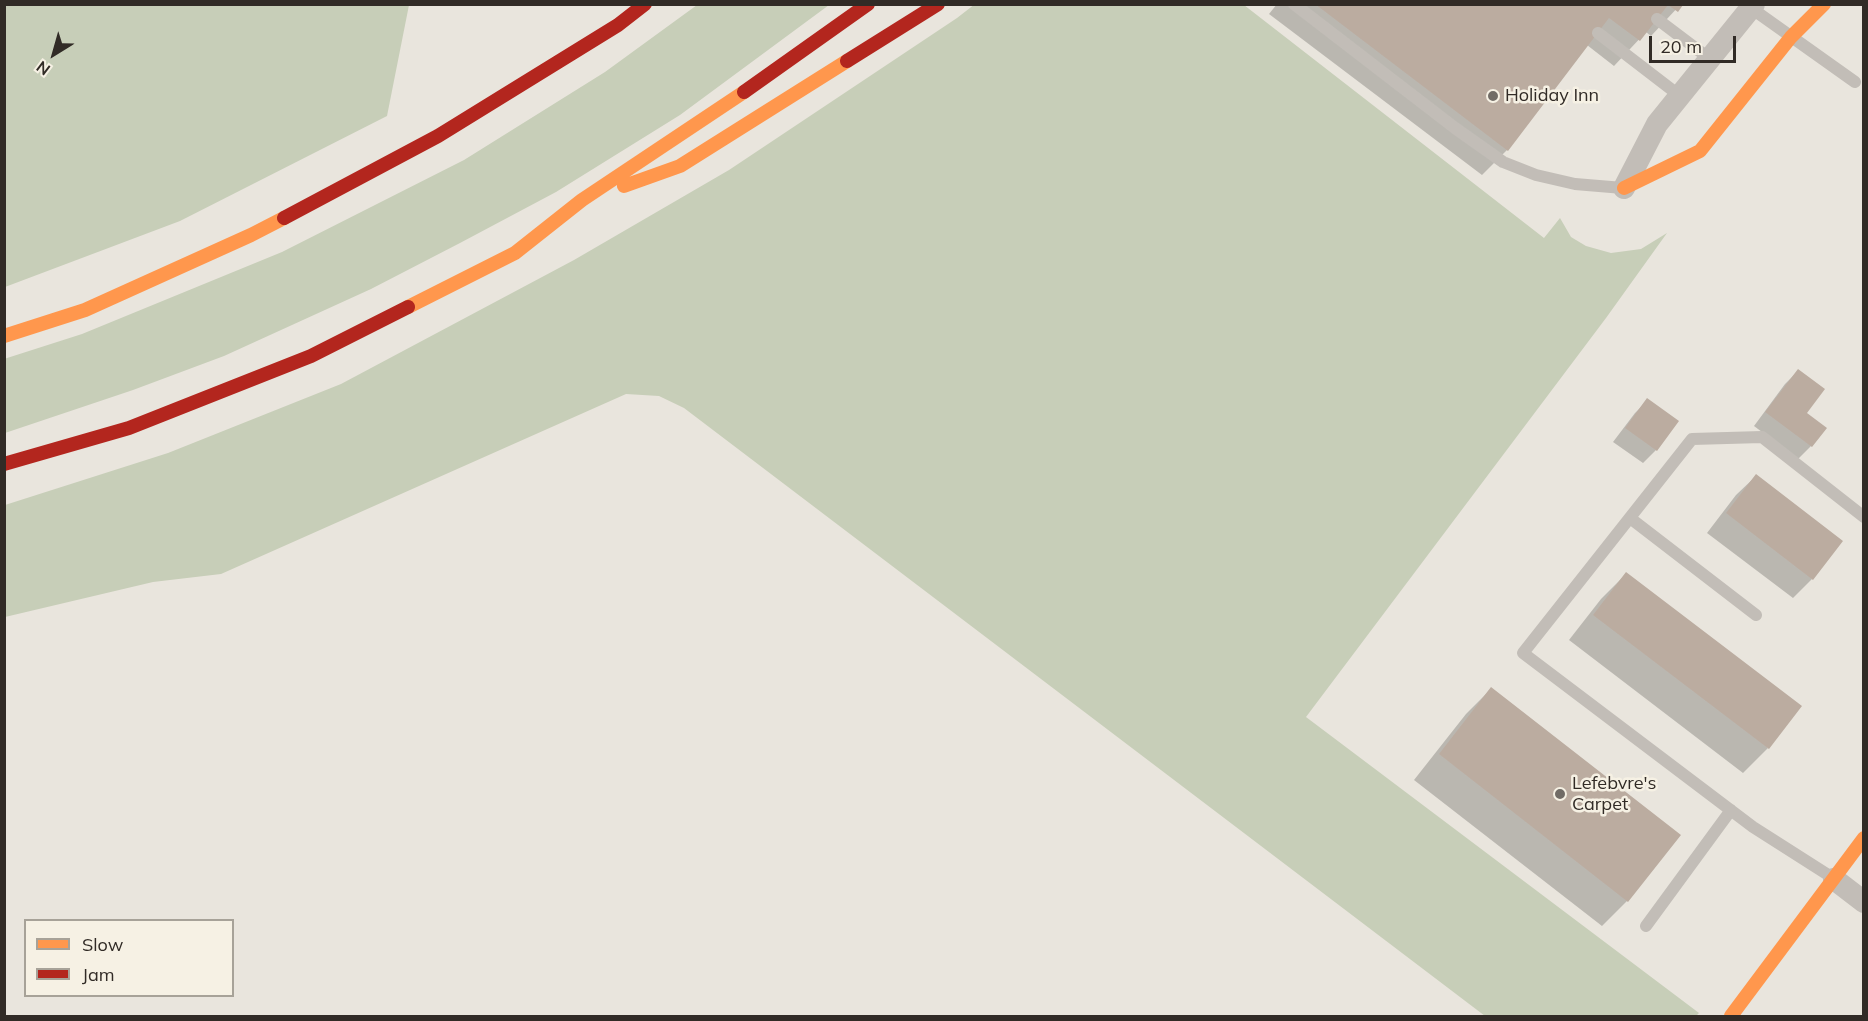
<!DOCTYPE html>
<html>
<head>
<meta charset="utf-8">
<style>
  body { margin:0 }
  #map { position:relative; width:1868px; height:1021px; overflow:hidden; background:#e9e5dd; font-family:Mulish,sans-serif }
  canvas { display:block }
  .frame { position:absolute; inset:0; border:6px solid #312b26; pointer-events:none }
  .legend { position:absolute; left:24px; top:919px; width:210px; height:78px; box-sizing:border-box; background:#f6f1e4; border:2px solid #a7a298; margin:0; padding:8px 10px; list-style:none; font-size:18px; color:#312b26 }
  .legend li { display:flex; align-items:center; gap:12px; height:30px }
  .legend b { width:30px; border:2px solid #a7a298 }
  .north { position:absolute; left:24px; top:24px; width:60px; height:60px; -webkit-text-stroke:4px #f6f1e4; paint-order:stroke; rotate:217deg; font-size:16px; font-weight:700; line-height:24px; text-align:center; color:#312b26 }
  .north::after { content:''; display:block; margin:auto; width:21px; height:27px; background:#312b26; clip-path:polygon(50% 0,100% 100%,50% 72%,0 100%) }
  .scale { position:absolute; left:1649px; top:36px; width:87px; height:27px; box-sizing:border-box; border:3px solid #312b26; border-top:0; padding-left:8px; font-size:18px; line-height:21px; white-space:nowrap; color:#312b26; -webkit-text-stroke:4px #f6f1e4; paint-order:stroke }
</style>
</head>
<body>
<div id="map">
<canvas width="1868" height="1021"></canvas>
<div class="frame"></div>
<ul class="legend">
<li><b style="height:8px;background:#ff974d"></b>Slow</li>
<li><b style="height:8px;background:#b3261e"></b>Jam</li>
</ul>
<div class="north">N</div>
<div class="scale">20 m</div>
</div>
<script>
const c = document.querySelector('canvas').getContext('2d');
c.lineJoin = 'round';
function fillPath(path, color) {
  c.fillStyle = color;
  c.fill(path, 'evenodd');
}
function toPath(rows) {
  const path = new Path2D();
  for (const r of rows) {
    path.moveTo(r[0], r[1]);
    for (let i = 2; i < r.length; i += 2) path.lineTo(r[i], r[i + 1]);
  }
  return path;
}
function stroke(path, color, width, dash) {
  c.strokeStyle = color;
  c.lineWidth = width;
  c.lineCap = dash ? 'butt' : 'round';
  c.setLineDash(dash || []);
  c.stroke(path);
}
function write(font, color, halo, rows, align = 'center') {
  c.font = font + ' Mulish,sans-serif';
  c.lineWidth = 5;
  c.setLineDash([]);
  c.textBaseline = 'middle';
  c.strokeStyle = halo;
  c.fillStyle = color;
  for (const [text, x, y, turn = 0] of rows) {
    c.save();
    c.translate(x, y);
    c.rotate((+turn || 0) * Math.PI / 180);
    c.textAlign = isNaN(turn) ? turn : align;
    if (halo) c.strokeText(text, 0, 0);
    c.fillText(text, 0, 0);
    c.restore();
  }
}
const green = toPath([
  [5,4,409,4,409,5,387,116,180,221,5,287],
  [975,4,1244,5,1544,238,1560,218,1571,237,1586,246,1611,253,1641,249,1667,233,1606,318,1306,717,1699,1013,1696,1016,1485,1016,684,408,659,396,626,394,221,574,153,582,5,617,5,505,168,453,341,384,574,260,729,170,957,18],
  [697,5,829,5,680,115,556,192,460,243,371,289,224,356,133,390,5,433,4,359,82,334,282,252,464,160,605,72]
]);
const shadow = toPath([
  [1277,4,1681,4,1651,36,1646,32,1614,66,1587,45,1507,150,1482,175,1269,14],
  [1798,371,1805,413,1825,428,1811,446,1798,459,1754,426,1785,384],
  [1648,400,1656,450,1643,463,1613,442,1635,413],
  [1756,476,1812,579,1793,598,1707,533,1736,495],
  [1626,574,1768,748,1743,773,1569,640,1601,599],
  [1491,689,1679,835,1627,901,1602,926,1414,780,1466,714]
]);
const building = toPath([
  [1315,4,1683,5,1678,12,1668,5,1640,41,1609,18,1508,151],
  [1798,369,1825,389,1807,413,1827,428,1812,447,1765,412],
  [1647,398,1679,421,1657,451,1625,428],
  [1756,474,1843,541,1813,580,1726,513],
  [1626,572,1802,706,1769,749,1593,615],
  [1491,687,1681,835,1628,902,1439,754]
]);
const lane = toPath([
  [1294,4,1455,128,1503,162,1536,175,1575,184,1623,188],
  [1751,8,1855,82],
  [1657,19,1710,59],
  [1598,33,1680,96],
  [1630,518,1756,615],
  [1833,878,1753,827,1523,653,1692,439,1762,437,1864,517],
  [1646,926,1731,810]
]);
const street = toPath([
  [1624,188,1657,124,1754,4],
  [1834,879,1864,902]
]);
const slow = toPath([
  [624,186,680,166,847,61],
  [1624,188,1700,151,1791,37,1824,4],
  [408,307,515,253,582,200,744,92],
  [4,336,85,310,251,235,284,218],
  [1731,1016,1864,838]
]);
const jam = toPath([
  [847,61,938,4],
  [744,92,868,4],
  [284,218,438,136,618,25,645,4],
  [4,464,129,428,311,356,408,307]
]);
const markers = [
  [1493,96,6,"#716c66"],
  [1560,794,6,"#716c66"]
];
const poiNames = [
  ["Holiday Inn",1505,96],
  ["Lefebvre's",1572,784],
  ["Carpet",1572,805]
];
fillPath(green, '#c7ceb8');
fillPath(shadow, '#0003');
fillPath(building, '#bbaca0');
stroke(lane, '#c2bdb7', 12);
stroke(street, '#c2bdb7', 22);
stroke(slow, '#ff974d', 14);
stroke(jam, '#b3261e', 14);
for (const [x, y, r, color] of markers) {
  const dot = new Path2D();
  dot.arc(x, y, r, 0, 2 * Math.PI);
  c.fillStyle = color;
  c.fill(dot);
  stroke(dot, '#f6f1e4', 2);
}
write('18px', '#312b26', '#f6f1e4', poiNames, 'left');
</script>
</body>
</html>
